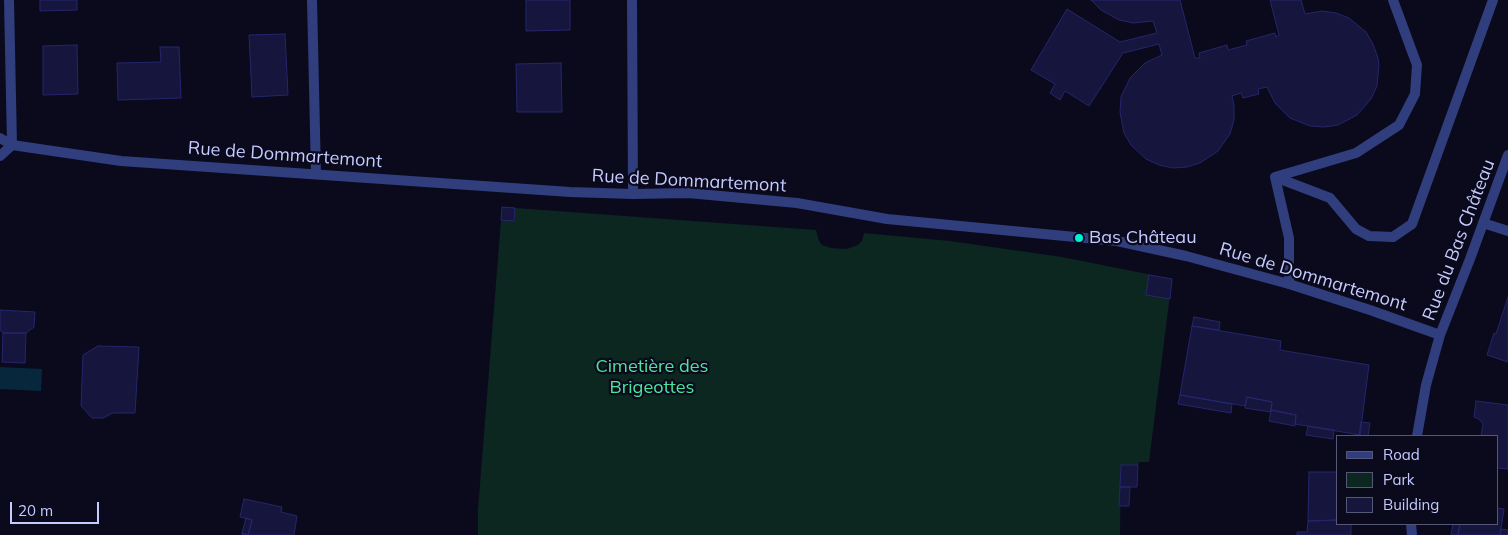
<!DOCTYPE html>
<html>
<head>
<meta charset="utf-8">
<style>
  body { margin:0 }
  #map { position:relative; width:1508px; height:535px; overflow:hidden; background:#0a0a1c; font-family:Mulish,sans-serif }
  canvas { display:block }
  .legend { position:absolute; left:1336px; top:435px; width:162px; height:90px; box-sizing:border-box; background:#0a0a1c; border:1px solid #555777; margin:0; padding:6px 9px; list-style:none; font-size:15px; color:#c5caff }
  .legend li { display:flex; align-items:center; gap:10px; height:25px }
  .legend b { width:25px; border:1px solid #555777 }
  .scale { position:absolute; left:10px; top:502px; width:89px; height:22px; box-sizing:border-box; border:2px solid #c5caff; border-top:0; padding-left:6px; font-size:15px; line-height:18px; white-space:nowrap; color:#c5caff; -webkit-text-stroke:4px #0a0a1c; paint-order:stroke }
</style>
</head>
<body>
<div id="map">
<canvas width="1508" height="535"></canvas>
<ul class="legend">
<li><b style="height:6px;background:#313e7e"></b>Road</li>
<li><b style="height:14px;background:#0c2620"></b>Park</li>
<li><b style="height:14px;background:#15153e"></b>Building</li>
</ul>
<div class="scale">20 m</div>
</div>
<script>
const c = document.querySelector('canvas').getContext('2d');
c.lineJoin = 'round';
function fillPath(path, color) {
  c.fillStyle = color;
  c.fill(path, 'evenodd');
}
function toPath(rows) {
  const path = new Path2D();
  for (const r of rows) {
    path.moveTo(r[0], r[1]);
    for (let i = 2; i < r.length; i += 2) path.lineTo(r[i], r[i + 1]);
  }
  return path;
}
function stroke(path, color, width, dash) {
  c.strokeStyle = color;
  c.lineWidth = width;
  c.lineCap = dash ? 'butt' : 'round';
  c.setLineDash(dash || []);
  c.stroke(path);
}
function write(font, color, halo, rows, align = 'center') {
  c.font = font + ' Mulish,sans-serif';
  c.lineWidth = 4.5;
  c.setLineDash([]);
  c.textBaseline = 'middle';
  c.strokeStyle = halo;
  c.fillStyle = color;
  for (const [text, x, y, turn = 0] of rows) {
    c.save();
    c.translate(x, y);
    c.rotate((+turn || 0) * Math.PI / 180);
    c.textAlign = isNaN(turn) ? turn : align;
    if (halo) c.strokeText(text, 0, 0);
    c.fillText(text, 0, 0);
    c.restore();
  }
}
const green = toPath([
  [502,207,816,230,819,241,822,245,831,248,847,249,858,245,862,241,864,233,950,241,1062,257,1172,279,1149,462,1139,462,1138,465,1121,465,1120,535,478,535,478,509]
]);
const water = toPath([
  [0,367,42,369,41,391,0,389]
]);
const building = toPath([
  [40,0,77,0,77,10,40,11,40,0],
  [526,0,570,0,570,30,526,31,526,0],
  [1091,0,1180,0,1195,58,1200,58,1199,53,1227,45,1228,50,1247,45,1246,41,1275,33,1276,37,1279,35,1270,0,1301,0,1305,14,1322,11,1336,13,1349,18,1366,32,1373,44,1378,58,1379,65,1377,86,1371,99,1357,115,1338,125,1324,127,1310,126,1290,118,1275,103,1267,87,1258,89,1259,94,1243,98,1241,93,1232,96,1234,106,1234,120,1230,134,1218,151,1200,163,1187,167,1173,168,1159,165,1146,159,1131,145,1124,133,1120,112,1121,97,1130,78,1145,63,1162,55,1159,44,1123,53,1089,106,1065,91,1060,100,1050,93,1055,84,1031,70,1067,9,1120,42,1157,33,1153,21,1133,23,1119,20,1101,10,1091,0],
  [285,34,288,95,252,97,249,35,285,34],
  [77,45,78,94,43,95,43,46,77,45],
  [160,47,179,47,181,98,118,100,117,63,161,62,160,47],
  [561,63,562,112,517,112,516,64,561,63],
  [502,207,515,208,514,221,501,220,502,207],
  [1149,275,1172,279,1170,299,1146,295,1149,275],
  [1508,297,1508,362,1487,355,1494,333,1496,334,1508,297],
  [0,310,35,312,34,327,26,333,3,333,0,330,0,310],
  [1194,317,1220,322,1219,330,1192,326,1194,317],
  [1192,326,1281,341,1280,350,1369,365,1360,435,1295,424,1296,415,1271,410,1272,402,1247,397,1245,406,1180,395,1192,326],
  [3,333,26,333,25,363,2,362,3,333],
  [98,346,139,347,135,413,113,413,103,418,92,418,81,406,83,355,98,346],
  [1180,395,1232,404,1231,413,1178,404,1180,395],
  [1247,397,1272,402,1271,412,1245,408,1247,397],
  [1476,401,1508,405,1508,469,1497,468,1497,436,1481,436,1483,424,1479,419,1474,417,1476,401],
  [1271,410,1296,415,1295,426,1269,421,1271,410],
  [1361,422,1370,423,1368,436,1359,436,1361,422],
  [1308,426,1334,430,1333,439,1306,435,1308,426],
  [1121,465,1138,465,1137,487,1120,487,1121,465],
  [1309,472,1337,472,1337,520,1308,521,1309,472],
  [1120,487,1130,487,1129,506,1119,506,1120,487],
  [244,499,282,507,281,512,297,516,294,535,242,535,242,533,248,535,252,520,240,517,244,499],
  [1497,508,1504,509,1500,535,1458,535,1460,524,1497,524,1497,508],
  [246,518,252,520,248,535,242,533,246,518],
  [1337,520,1337,524,1351,524,1351,535,1297,535,1297,532,1307,532,1308,521,1337,520],
  [1453,524,1460,524,1458,535,1451,535,1453,524],
  [1501,529,1508,530,1508,535,1500,535,1501,529]
]);
const service = toPath([
  [1275,177,1330,198,1356,229,1369,236,1393,237,1412,224,1493,0],
  [1275,177,1356,153,1399,125,1415,94,1417,65,1393,0],
  [1275,177,1289,238,1289,284],
  [1483,223,1508,231]
]);
const minor = toPath([
  [9,0,12,145],
  [312,0,316,174],
  [632,0,633,194]
]);
const tertiary = toPath([
  [0,138,12,145,121,161,570,192,633,194,688,193,797,203,887,219,1117,241,1186,256,1289,284,1370,310,1440,335],
  [0,156,12,145],
  [1417,436,1426,385,1440,335,1470,259,1508,155],
  [1411,524,1412,535]
]);
const markers = [
  [1079,238,5,"#00f0d6"]
];
const streetNames = [
  ["Rue de Dommartemont",285,155,4],
  ["Rue de Dommartemont",689,181,3],
  ["Rue du Bas Château",1459,240,-69],
  ["Rue de Dommartemont",1313,277,17]
];
const poiNames = [
  ["Bas Château",1089,238]
];
const parkNames = [
  ["Cimetière des",652,367],
  ["Brigeottes",652,388]
];
fillPath(green, '#0c2620');
fillPath(water, '#07273d');
fillPath(building, '#15153e');
stroke(building, '#25266c', 1);
stroke(service, '#313e7e', 10);
stroke(minor, '#313e7e', 10);
stroke(tertiary, '#313e7e', 10);
for (const [x, y, r, color] of markers) {
  const dot = new Path2D();
  dot.arc(x, y, r, 0, 2 * Math.PI);
  c.fillStyle = color;
  c.fill(dot);
  stroke(dot, '#0a0a1c', 2);
}
write('18px', '#c5caff', '#0a0a1c', streetNames);
write('18px', '#c5caff', '#0a0a1c', poiNames, 'left');
write('18px', '#4ae69e', '#0a0a1c', parkNames);
</script>
</body>
</html>
